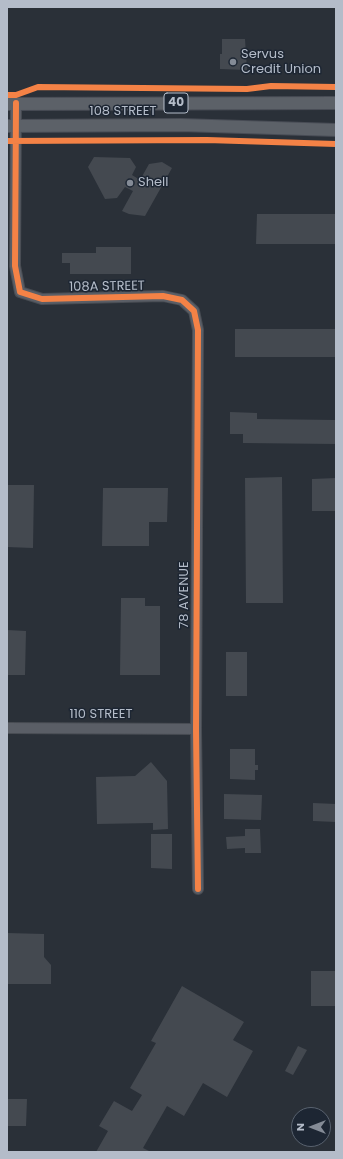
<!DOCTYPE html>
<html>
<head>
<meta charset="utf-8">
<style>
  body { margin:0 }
  #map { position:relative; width:343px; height:1159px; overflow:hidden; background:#2a3038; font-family:Poppins,sans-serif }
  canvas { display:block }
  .frame { position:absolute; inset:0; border:8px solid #b4bcc9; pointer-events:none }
  .north { position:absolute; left:291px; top:1107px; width:40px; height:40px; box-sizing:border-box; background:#1d2633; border:1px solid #59626f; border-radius:50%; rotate:270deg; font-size:11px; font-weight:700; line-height:16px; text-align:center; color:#b4bcc9 }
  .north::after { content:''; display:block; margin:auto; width:14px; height:18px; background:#848b96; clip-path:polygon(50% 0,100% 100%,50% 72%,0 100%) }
</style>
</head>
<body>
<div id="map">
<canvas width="343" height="1159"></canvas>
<div class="frame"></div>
<div class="north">N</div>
</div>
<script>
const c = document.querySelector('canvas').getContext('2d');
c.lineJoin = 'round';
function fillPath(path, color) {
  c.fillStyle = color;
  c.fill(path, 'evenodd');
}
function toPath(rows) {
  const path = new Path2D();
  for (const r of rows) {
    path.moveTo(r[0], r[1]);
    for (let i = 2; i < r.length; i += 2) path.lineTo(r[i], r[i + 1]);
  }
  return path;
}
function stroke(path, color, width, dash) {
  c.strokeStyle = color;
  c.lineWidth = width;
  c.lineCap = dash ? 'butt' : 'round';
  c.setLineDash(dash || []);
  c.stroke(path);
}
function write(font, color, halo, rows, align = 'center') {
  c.font = font + ' Poppins,sans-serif';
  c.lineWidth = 3;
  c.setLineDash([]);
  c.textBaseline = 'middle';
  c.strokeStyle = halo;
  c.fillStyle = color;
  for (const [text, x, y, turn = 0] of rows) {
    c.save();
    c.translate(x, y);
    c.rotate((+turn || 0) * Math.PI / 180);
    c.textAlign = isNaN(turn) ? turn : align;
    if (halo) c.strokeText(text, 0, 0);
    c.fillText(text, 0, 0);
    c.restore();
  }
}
const building = toPath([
  [222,39,245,39,247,70,220,69,220,54,222,54],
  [94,157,130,158,136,167,132,175,140,180,149,164,162,162,172,168,145,216,129,214,122,211,133,191,125,187,117,198,105,199,88,167],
  [257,214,336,214,336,244,256,244],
  [96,247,131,247,131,274,70,274,70,263,62,263,62,253,96,253],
  [235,329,336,329,336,357,235,357],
  [230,412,257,413,257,419,336,420,336,444,243,443,243,434,230,434],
  [282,477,283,603,246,603,245,478],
  [336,478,336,511,312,511,312,479],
  [8,485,34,485,33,548,7,547],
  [103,488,168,488,167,522,149,522,149,546,102,546],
  [121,598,145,598,145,606,160,606,160,675,120,675],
  [7,630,26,631,25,675,7,675],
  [226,652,247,652,247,696,226,696],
  [230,749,255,749,255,765,258,765,258,770,255,770,255,780,230,779],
  [151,762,167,781,168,829,153,830,153,823,97,824,96,777,135,776],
  [224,794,262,795,261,820,224,819],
  [313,803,336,804,336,822,313,821],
  [245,829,260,829,261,853,245,853,245,848,227,849,226,837,245,836],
  [151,834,172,834,172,869,151,868],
  [7,933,44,934,44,957,51,965,51,984,7,984],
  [311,971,336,971,336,1006,311,1006],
  [182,986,244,1022,233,1040,253,1051,227,1097,203,1083,184,1116,167,1106,143,1148,151,1152,96,1152,108,1131,99,1126,114,1101,132,1111,142,1095,130,1088,156,1043,151,1041],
  [298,1046,307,1050,293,1075,285,1071],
  [7,1099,27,1099,26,1126,7,1126]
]);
const minor = toPath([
  [16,103,15,266,20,292,42,299,163,296,182,300,194,311,198,330,196,729,198,889],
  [7,728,196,729]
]);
const major = toPath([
  [7,104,336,103],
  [7,126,181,125,336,130]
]);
const cycleway = toPath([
  [7,95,16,95,38,87,247,89,271,86,336,87],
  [16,103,15,266,20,292,42,299,163,296,182,300,194,311,198,330,196,729,198,889],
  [7,141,207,140,336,144]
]);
const markers = [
  [233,62,4,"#848b96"],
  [130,183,4,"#848b96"]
];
const shields = [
  [176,103,24]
];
const shieldNames = [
  ["40",176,103]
];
const poiNames = [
  ["Servus",241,55],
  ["Credit Union",241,70],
  ["Shell",138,183]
];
const streetNames = [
  ["108 STREET",123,112],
  ["108A STREET",107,287,-1],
  ["78 AVENUE",185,595,-90],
  ["110 STREET",101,715]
];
fillPath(building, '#444950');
stroke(minor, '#484c53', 12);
stroke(major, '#484c55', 14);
stroke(minor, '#5a5e66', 10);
stroke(major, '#5c6168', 12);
stroke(cycleway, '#f48246', 6);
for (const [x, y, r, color] of markers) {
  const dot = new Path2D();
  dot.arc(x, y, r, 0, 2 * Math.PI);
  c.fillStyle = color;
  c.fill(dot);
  stroke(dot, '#1d2633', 1.5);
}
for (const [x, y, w] of shields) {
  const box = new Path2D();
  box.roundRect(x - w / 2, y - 10, w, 20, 3);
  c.fillStyle = '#1d2633';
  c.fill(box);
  stroke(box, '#b4bcc9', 1);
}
write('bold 12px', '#b4bcc9', null, shieldNames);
write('13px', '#b4bcc9', '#1d2633', poiNames, 'left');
write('13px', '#b4bcc9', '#1d2633', streetNames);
</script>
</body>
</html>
